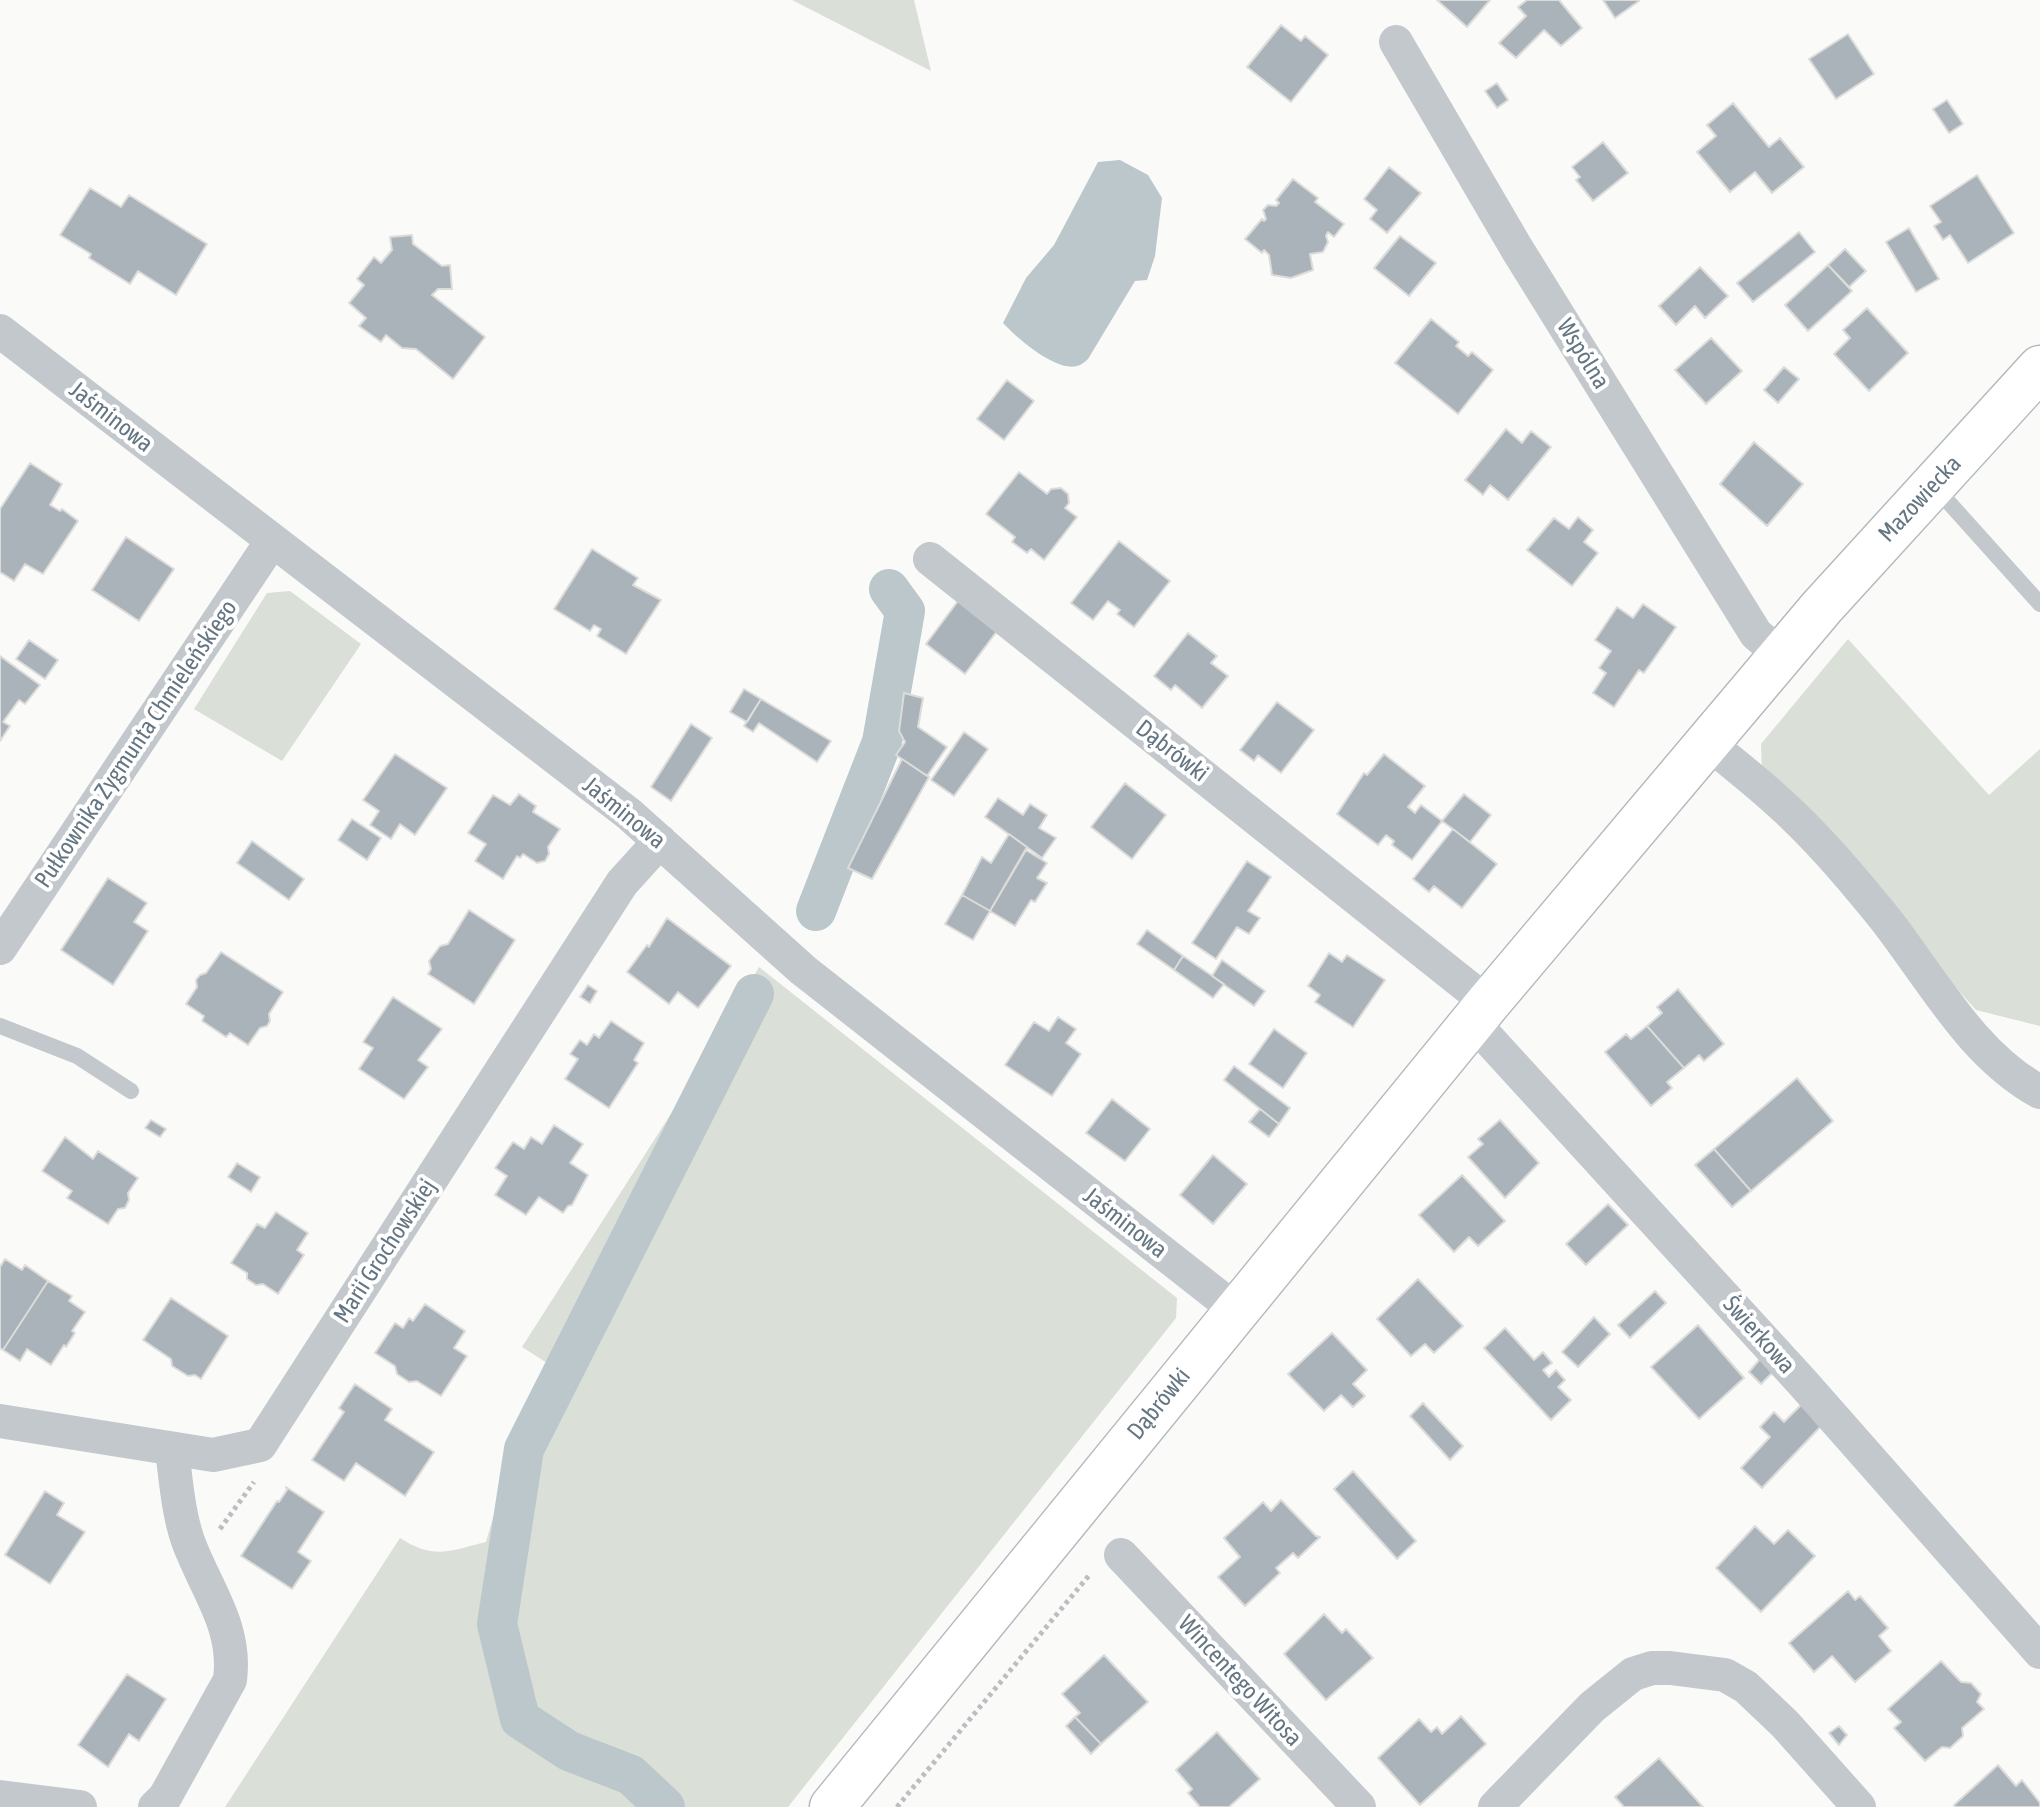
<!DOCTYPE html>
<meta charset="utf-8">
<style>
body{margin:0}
canvas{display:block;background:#fafaf8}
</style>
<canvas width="2040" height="1807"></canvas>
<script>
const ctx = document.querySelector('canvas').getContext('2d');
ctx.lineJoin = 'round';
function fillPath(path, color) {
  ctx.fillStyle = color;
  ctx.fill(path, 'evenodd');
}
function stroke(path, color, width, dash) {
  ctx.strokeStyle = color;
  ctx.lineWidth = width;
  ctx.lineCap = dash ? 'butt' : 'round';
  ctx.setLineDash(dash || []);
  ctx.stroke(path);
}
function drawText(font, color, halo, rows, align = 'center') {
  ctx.font = font + ' "Asap Condensed",sans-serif';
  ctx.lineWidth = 8;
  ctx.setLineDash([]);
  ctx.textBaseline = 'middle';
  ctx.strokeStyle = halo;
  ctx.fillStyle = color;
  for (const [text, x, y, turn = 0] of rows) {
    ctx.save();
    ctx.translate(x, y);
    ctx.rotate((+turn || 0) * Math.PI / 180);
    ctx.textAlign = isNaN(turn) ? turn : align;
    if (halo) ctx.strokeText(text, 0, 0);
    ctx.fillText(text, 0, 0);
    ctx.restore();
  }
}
fillPath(new Path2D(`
 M792,0H914L931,71Z
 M290,591L361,644L282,761L194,709L267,593Z
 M1848,639L1989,795L2040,749V1026L1976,1010L1762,774L1761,744Z
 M759,967L1177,1298L1176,1318L788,1807H225L400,1538C434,1560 449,1551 486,1542L506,1472L508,1473L513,1446L555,1368L522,1347L704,1062Z`), '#dadfd7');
fillPath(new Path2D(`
 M1120,160L1148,175L1162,198L1155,256L1147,280L1135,281L1088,359C1085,362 1081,365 1077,366C1056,372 1017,338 1003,323L1026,278L1054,245L1098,162Z`), '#bbc7cb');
stroke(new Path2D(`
 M816,911L882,742L905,611L889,589
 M665,1807L631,1775L569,1751L520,1719L497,1624L524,1449L754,994`), '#bbc7cb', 40);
const building = new Path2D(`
 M1437,0H1490L1467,27Z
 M1527,0H1559L1582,28L1561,46L1544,30L1516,58L1499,43L1526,16L1518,7Z
 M1603,0H1638L1639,1L1615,18Z
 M1281,25L1301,41L1305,36L1328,55L1291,102L1247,67Z
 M1848,34L1874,74L1836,99L1809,59Z
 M1497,83L1508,100L1497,108L1485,91Z
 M1947,100L1963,124L1949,133L1933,109Z
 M1733,103L1769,147L1780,138L1804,167L1772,193L1755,172L1730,192L1697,152L1716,136L1707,125Z
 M1603,142L1628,173L1593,201L1576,180L1580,177L1572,167Z
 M1389,167L1421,193L1387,233L1370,219L1377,210L1364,199Z
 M1977,175L2014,233L1968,263L1950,235L1943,240L1934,226L1941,222L1930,206Z
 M1293,179L1318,198L1315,202L1344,224L1334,237L1328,232L1326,236L1328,242L1323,252L1310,254L1313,270L1291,278L1272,275L1269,255L1264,250L1262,253L1245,239L1262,219L1264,221L1266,219L1263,210L1268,205L1276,206L1279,203L1276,200Z
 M90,188L121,207L129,195L207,244L176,295L138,271L130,284L89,258L91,254L60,235Z
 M1909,228L1939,279L1916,292L1886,242Z
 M1799,232L1815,252L1753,302L1737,283Z
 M412,235L413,244L442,266L450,265L452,289H438L432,295L485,337L453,379L416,349L402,348L386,335L381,342L359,326L366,318L349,303L364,285L357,279L374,257L381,263L392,250L390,237Z
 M1400,236L1436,263L1409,296L1374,268Z
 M1845,249L1866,271L1849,287L1828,265Z
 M1828,265L1852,291L1808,331L1785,305Z
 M1700,267L1728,296L1705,318L1695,306L1676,325L1659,306Z
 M1867,308L1908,353L1869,391L1834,354L1850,338L1843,330Z
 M1431,319L1459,342L1456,346L1468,356L1472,352L1493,370L1458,414L1395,363Z
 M1711,338L1742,371L1706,404L1675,370Z
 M1784,367L1799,379L1778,403L1764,390Z
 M1007,380L1034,401L1004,440L977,419Z
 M1506,429L1522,443L1531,431L1551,447L1508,500L1490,485L1483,495L1465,480Z
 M1754,442L1803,484L1767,526L1720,484Z
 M30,463L62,484L50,505L60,511L62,509L78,521L43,574L25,564L14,581L0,572V509Z
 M1019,472L1047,494L1051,489L1061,488L1068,494L1069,503L1065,508L1077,517L1044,560L1031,549L1027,553L1012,542L1015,537L986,514Z
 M1578,517L1593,530L1584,542L1598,553L1572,586L1527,550L1554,518L1569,529Z
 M126,537L174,569L139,621L92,590Z
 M1119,541L1170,581L1134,627L1117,614L1120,610L1108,601L1093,620L1071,603Z
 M592,549L638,578L633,585L661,600L626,654L597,636L601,629L594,625L590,631L554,609Z
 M961,597L1000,627L965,674L926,644Z
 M1643,604L1676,627L1644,673L1639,670L1614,707L1593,693L1606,673L1599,668L1611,651L1595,640L1617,607L1633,618Z
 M1188,633L1217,656L1211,663L1228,676L1202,708L1175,685L1171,690L1154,676Z
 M29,640L58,660L45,679L16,659Z
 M0,656L40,685L25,704L19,700L3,722L10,726L0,741Z
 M744,689L761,699L747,722L730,712Z
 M904,693L923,698L918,727L947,747L927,776L896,755L905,742L899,731Z
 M761,699L831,741L817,762L759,723L753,732L744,726Z
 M1277,702L1314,730L1281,773L1258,755L1254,761L1240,750Z
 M691,724L712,738L671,801L651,787Z
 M964,732L988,749L954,796L931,780Z
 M395,754L447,788L415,835L400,824L391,839L370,825L379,811L363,800Z
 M1384,754L1425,786L1408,807L1415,813L1421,805L1442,821L1412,860L1392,845L1394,841L1386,835L1378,845L1337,814L1364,773L1367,775Z
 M902,759L929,777L872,879L848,868Z
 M1125,783L1166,815L1132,859L1091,827Z
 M519,794L536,806L533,812L560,829L548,847L549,854L545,861L537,863L523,854L520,858L517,856L503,879L475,861L486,844L468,833L493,795L510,805Z
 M1464,794L1491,815L1470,842L1442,821Z
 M998,798L1023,815L1030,804L1047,815L1039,828L1056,838L1042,858L985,817Z
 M352,819L381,838L367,860L338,840Z
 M1453,829L1497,864L1462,908L1434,886L1429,892L1413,879Z
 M1009,834L1027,847L990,911L962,895L982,857L991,863Z
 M252,841L304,879L289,900L237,863Z
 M1026,850L1047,863L1037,878L1047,883L1035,902L1031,900L1015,926L990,911Z
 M1247,861L1271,877L1248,911L1260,918L1249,934L1237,927L1216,959L1192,943Z
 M108,878L147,903L134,922L148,931L113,985L61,950Z
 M962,895L990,911L973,940L945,924Z
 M469,910L515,940L474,1004L428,974L431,969L429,961L440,946L448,944Z
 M667,918L731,966L698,1008L678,992L669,1004L627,972L647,945L649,947Z
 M1147,930L1183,956L1174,970L1137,944Z
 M221,952L283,992L269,1014L270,1021L267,1026L260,1028L248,1045L230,1033L226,1037L202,1021L204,1016L186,1004L197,987L196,980L200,975L206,973Z
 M1329,953L1342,962L1347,955L1385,980L1353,1027L1315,1002L1320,995L1308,986Z
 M1183,956L1224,984L1213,998L1174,970Z
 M1222,960L1265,991L1254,1006L1212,976Z
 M588,985L597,991L590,1003L580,997Z
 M1678,989L1724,1044L1704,1061L1699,1055L1684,1068L1647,1026L1662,1013L1657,1007Z
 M393,997L442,1029L418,1060L428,1067L404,1099L359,1069L373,1048L363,1042Z
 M1058,1017L1076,1029L1066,1043L1081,1054L1052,1096L1005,1065L1034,1022L1049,1031Z
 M611,1021L644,1043L634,1060L638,1063L609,1108L565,1079L578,1059L570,1054L580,1040L587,1045L594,1034L599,1038Z
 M1647,1026L1684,1068L1667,1082L1672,1088L1651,1106L1605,1052L1626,1034L1631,1039Z
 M1274,1029L1307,1053L1283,1088L1249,1064Z
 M1234,1066L1290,1108L1279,1124L1224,1080Z
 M1797,1078L1833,1121L1751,1191L1714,1149Z
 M1112,1099L1150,1129L1125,1161L1086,1133Z
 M1260,1109L1279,1124L1269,1137L1249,1122Z
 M151,1120L166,1129L160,1137L145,1128Z
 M1500,1120L1539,1163L1505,1198L1468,1157L1483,1144L1478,1139Z
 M554,1125L583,1144L570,1163L588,1175L572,1205L568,1206L563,1213L539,1197L526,1215L495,1195L507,1176L495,1168L513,1142L524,1149L531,1137L542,1144Z
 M65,1137L93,1159L98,1151L138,1178L128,1193L129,1200L125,1208L118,1209L108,1224L67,1198L72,1191L42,1171Z
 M1714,1149L1751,1191L1732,1207L1695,1165Z
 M1213,1155L1247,1184L1213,1224L1180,1195Z
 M237,1163L260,1177L251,1192L228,1177Z
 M1462,1175L1505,1221L1478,1246L1469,1237L1454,1252L1419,1215Z
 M1608,1204L1628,1225L1586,1265L1566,1244Z
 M276,1212L308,1233L297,1250L304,1255L278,1294L263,1284L256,1285L247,1279V1273L231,1263L257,1224L265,1228Z
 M5,1259L22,1270L25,1265L48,1281L3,1350L0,1348V1267Z
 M1418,1279L1463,1326L1434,1353L1425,1344L1411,1356L1377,1319Z
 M48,1281L72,1296L69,1301L85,1312L72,1331L75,1333L66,1347L64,1345L51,1365L27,1349L20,1361L3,1350Z
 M1655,1291L1666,1303L1630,1338L1618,1325Z
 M171,1298L228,1336L201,1379L195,1375L188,1376L172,1366L171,1359L143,1340Z
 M425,1304L465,1331L454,1348L467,1356L441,1396L417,1381L409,1382L397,1374L395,1366L375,1353L395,1323L403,1328L409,1318L413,1321Z
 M1594,1317L1610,1334L1578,1367L1562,1352Z
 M1698,1325L1744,1378L1699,1419L1651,1367Z
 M1505,1328L1534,1360L1543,1352L1552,1363L1543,1370L1549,1377L1556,1370L1565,1380L1558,1387L1571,1400L1551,1420L1484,1348Z
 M1332,1333L1367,1370L1353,1384L1365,1396L1353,1407L1341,1395L1324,1411L1288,1374Z
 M1760,1359L1773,1372L1761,1384L1749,1372Z
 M355,1384L392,1409L385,1420L434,1452L405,1496L356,1463L344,1481L312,1460L344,1412L339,1408Z
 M1423,1403L1463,1446L1450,1460L1410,1416Z
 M1803,1403L1824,1423L1762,1488L1741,1468L1770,1437L1760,1427L1774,1412L1784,1422Z
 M1353,1471L1416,1541L1397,1559L1334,1489Z
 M286,1487L324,1512L298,1552L311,1561L292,1589L241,1556L277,1501L279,1502L287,1490Z
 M45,1491L64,1503L57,1515L85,1532L50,1584L5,1555Z
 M1281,1500L1316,1536L1320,1537L1298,1558L1293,1553L1276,1568L1280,1573L1245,1606L1218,1577L1240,1557L1224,1538L1263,1502L1271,1511Z
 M1755,1526L1774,1544L1788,1530L1815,1556L1761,1612L1716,1568Z
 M1848,1591L1855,1600L1860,1596L1888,1628L1879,1636L1891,1651L1855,1682L1832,1656L1814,1672L1789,1643Z
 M1324,1614L1342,1633L1346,1629L1373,1658L1326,1700L1284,1654Z
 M1104,1655L1148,1702L1101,1744L1075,1717L1080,1713L1062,1694Z
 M1941,1661L1961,1682L1971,1683L1981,1694L1977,1702L1984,1709L1962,1728L1963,1736L1950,1748L1942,1747L1925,1761L1894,1728L1901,1722L1888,1709Z
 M127,1674L166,1699L139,1741L129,1734L108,1767L78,1745Z
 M1461,1716L1486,1744L1420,1805L1378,1758L1419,1719L1431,1732L1437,1727L1442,1734Z
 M1075,1717L1101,1744L1091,1754L1066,1726Z
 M1839,1726L1847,1735L1839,1745L1829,1733Z
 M1217,1732L1260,1779L1229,1807H1200L1188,1793L1192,1789L1176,1770Z
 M1659,1758L1703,1807H1624L1615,1797Z
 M1998,1765L2016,1786L2022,1780L2040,1803V1807H1955L1954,1805Z`);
fillPath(building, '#aab3b9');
stroke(building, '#dcdcda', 2);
const secondary = new Path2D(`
 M832,1807L1488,1003L1822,607L2040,368`);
stroke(secondary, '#b3babf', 47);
stroke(new Path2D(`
 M220,1529L254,1482
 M897,1807L1091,1573`), '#bbbfc2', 5, [4, 4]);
stroke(new Path2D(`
 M1934,486L2040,604
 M0,1026L77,1056L131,1091`), '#c3c8cc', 16);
stroke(new Path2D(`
 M1396,42L1517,249L1756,634L1782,656
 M0,331L629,814L803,970L1236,1310
 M930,559L1488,1003
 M1708,743C1730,761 1753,779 1774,798C1815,834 1852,878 1886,920C1932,979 1972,1055 2040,1092
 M0,948L272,541
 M1473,1022L1802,1382L2040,1652
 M0,1421L213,1455L260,1445L622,883L660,841
 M1121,1555L1359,1807
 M0,1797L80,1807
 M155,1807L165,1797L230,1680C237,1626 206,1590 188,1541C178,1512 176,1480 172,1450
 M1495,1807L1592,1707L1633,1674L1652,1668H1670L1725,1675L1746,1687L1785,1724L1859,1807`), '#c3c8cc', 34);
stroke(secondary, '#fff', 44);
drawText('24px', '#657683', '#fff', [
 ["Wspólna",1583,354,58],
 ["Jaśminowa",111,417,38],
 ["Mazowiecka",1920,499,-47],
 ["Pułkownika Zygmunta Chmieleńskiego",136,744,-56],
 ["Dąbrówki",1172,751,38],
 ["Jaśminowa",624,813,39],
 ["Jaśminowa",1125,1223,38],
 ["Marii Grochowskiej",385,1251,-57],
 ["Świerkowa",1759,1335,48],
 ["Dąbrówki",1159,1404,-51],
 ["Wincentego Witosa",1240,1681,47]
]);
</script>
